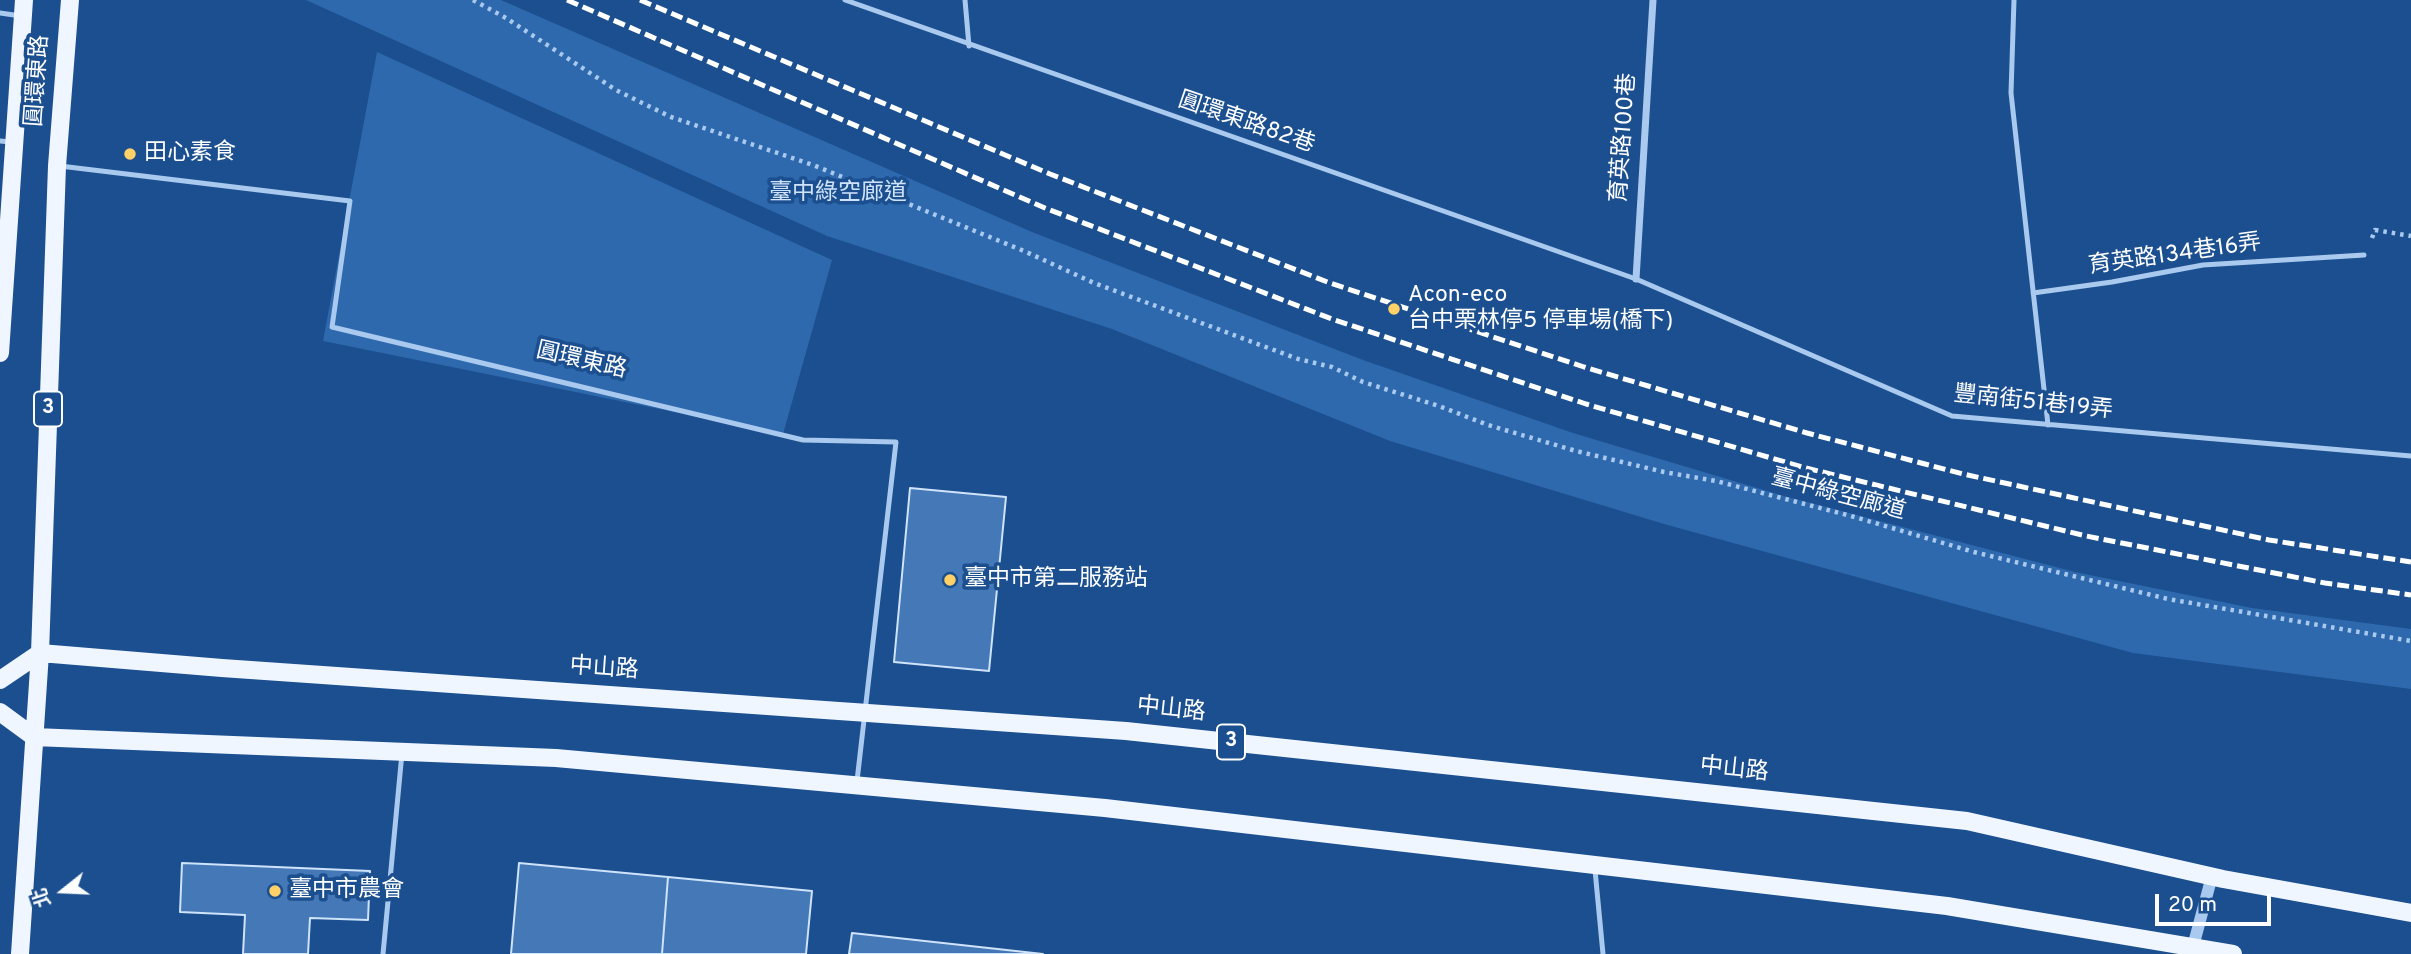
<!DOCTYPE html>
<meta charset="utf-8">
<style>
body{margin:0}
#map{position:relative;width:2411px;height:954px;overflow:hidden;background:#1b4f8f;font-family:Overpass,"Noto Sans TC",sans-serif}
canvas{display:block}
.north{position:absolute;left:28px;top:856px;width:70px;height:70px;-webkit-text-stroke:5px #1b4f8f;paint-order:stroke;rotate:252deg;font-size:19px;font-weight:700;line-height:28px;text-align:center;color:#fff}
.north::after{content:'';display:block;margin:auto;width:24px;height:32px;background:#fff;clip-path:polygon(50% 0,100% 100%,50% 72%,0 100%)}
.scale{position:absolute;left:2155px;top:894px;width:116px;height:32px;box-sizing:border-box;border:4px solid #fff;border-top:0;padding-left:9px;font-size:21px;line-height:24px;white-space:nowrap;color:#fff;-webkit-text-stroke:5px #1b4f8f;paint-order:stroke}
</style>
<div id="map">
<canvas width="2411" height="954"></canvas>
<div class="north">北</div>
<div class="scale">20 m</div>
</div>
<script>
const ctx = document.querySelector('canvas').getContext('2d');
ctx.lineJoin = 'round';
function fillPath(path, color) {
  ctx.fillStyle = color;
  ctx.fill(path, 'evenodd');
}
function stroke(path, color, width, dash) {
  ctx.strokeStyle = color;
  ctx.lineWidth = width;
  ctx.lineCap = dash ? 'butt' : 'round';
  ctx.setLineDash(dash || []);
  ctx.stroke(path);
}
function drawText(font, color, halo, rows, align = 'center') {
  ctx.font = font + ' Overpass,"Noto Sans TC",sans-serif';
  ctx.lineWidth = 7;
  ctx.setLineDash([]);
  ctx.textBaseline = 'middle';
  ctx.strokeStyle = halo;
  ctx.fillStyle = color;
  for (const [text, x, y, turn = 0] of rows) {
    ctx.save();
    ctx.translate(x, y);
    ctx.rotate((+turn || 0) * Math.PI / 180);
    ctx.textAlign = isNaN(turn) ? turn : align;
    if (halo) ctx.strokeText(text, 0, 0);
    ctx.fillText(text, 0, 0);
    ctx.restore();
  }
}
fillPath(new Path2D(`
 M306,0H501L1032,232L1363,360L1573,433L1784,496L2075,572L2252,608L2411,629V689L2133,653L1664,524L1390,441L1112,329L827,236Z
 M377,52L832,260L783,434L323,341Z`), '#2e69ad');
const building = new Path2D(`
 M910,488L1006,497L989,671L894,662Z
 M182,863L370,871L368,920L310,918L308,954H243L245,915L180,912Z
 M519,863L668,877L662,954H511Z
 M668,877L812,891L806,954H662Z
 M852,933L1043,954H849Z`);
fillPath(building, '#4478b7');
stroke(building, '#cfe3fa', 2);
stroke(new Path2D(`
 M473,0L506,18L616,90L671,117L813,165L1024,251L1094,283L1298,359L1332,367L1363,382L1439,406L1488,425L1576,451L1664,472L1716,481L1851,516L1974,552L2168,599L2411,641
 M2372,238L2375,230L2411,236`), '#a9c9ee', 4.5, [3.5, 5]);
stroke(new Path2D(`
 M845,0L1636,279L1952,416L2411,456
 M965,0L969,46
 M2014,0L2011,93L2048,425
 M0,13L21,16
 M0,141L11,142
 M60,166L350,201L332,327L803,440L896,442L857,781
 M2033,293L2112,282L2203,265L2364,255
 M1595,870L1603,954
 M383,954L402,753`), '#a9c9ee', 5);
stroke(new Path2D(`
 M1636,279L1653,0`), '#a9c9ee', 7);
stroke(new Path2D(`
 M2191,954L2212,876`), '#a9c9ee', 12);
stroke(new Path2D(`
 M0,353L24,0
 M40,653L222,668L1126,731L1967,821L2223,879L2411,913
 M0,680L40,653
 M0,712L34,737L556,758L1105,808L1947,906L2233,954
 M20,954L40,653L57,166L70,0`), '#f0f6ff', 18);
stroke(new Path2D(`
 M567,0L1045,208L1332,319L1586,404L1802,467L2086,536L2325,583L2411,595
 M640,0L1050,174L1330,283L1584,367L1807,433L1963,474L2269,540L2411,562`), '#fff', 5, [12, 5]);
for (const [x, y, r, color] of [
 [130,154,7,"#ffd166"],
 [1394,309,7,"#ffd166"],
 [950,580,7,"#ffd166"],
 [275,891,7,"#ffd166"]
]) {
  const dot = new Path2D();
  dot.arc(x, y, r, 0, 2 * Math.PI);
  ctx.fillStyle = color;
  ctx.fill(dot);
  stroke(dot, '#1b4f8f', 2.5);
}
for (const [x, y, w] of [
 [48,409,28],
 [1231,742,28]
]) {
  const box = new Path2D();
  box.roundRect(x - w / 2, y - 17.5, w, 35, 5);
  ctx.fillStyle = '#1b4f8f';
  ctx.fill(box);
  stroke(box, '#fff', 2);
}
drawText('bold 21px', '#fff', null, [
 ["3",48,409],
 ["3",1231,742]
]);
drawText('23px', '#fff', '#1b4f8f', [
 ["圓環東路",39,81,-86],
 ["圓環東路82巷",1246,124,19],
 ["育英路100巷",1625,138,-86],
 ["育英路134巷16弄",2175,256,-8],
 ["圓環東路",581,362,13],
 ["豐南街51巷19弄",2033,404,6],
 ["臺中綠空廊道",1838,496,15],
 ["中山路",604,670,4],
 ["中山路",1171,711,6],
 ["中山路",1734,771,6]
]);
drawText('23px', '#fff', '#1b4f8f', [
 ["田心素食",144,154],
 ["Acon-eco",1408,296],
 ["台中栗林停5 停車場(橋下)",1408,322],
 ["臺中市第二服務站",964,580],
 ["臺中市農會",289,891]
], 'left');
drawText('23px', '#cfe3fa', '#1b4f8f', [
 ["臺中綠空廊道",838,194]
]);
</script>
